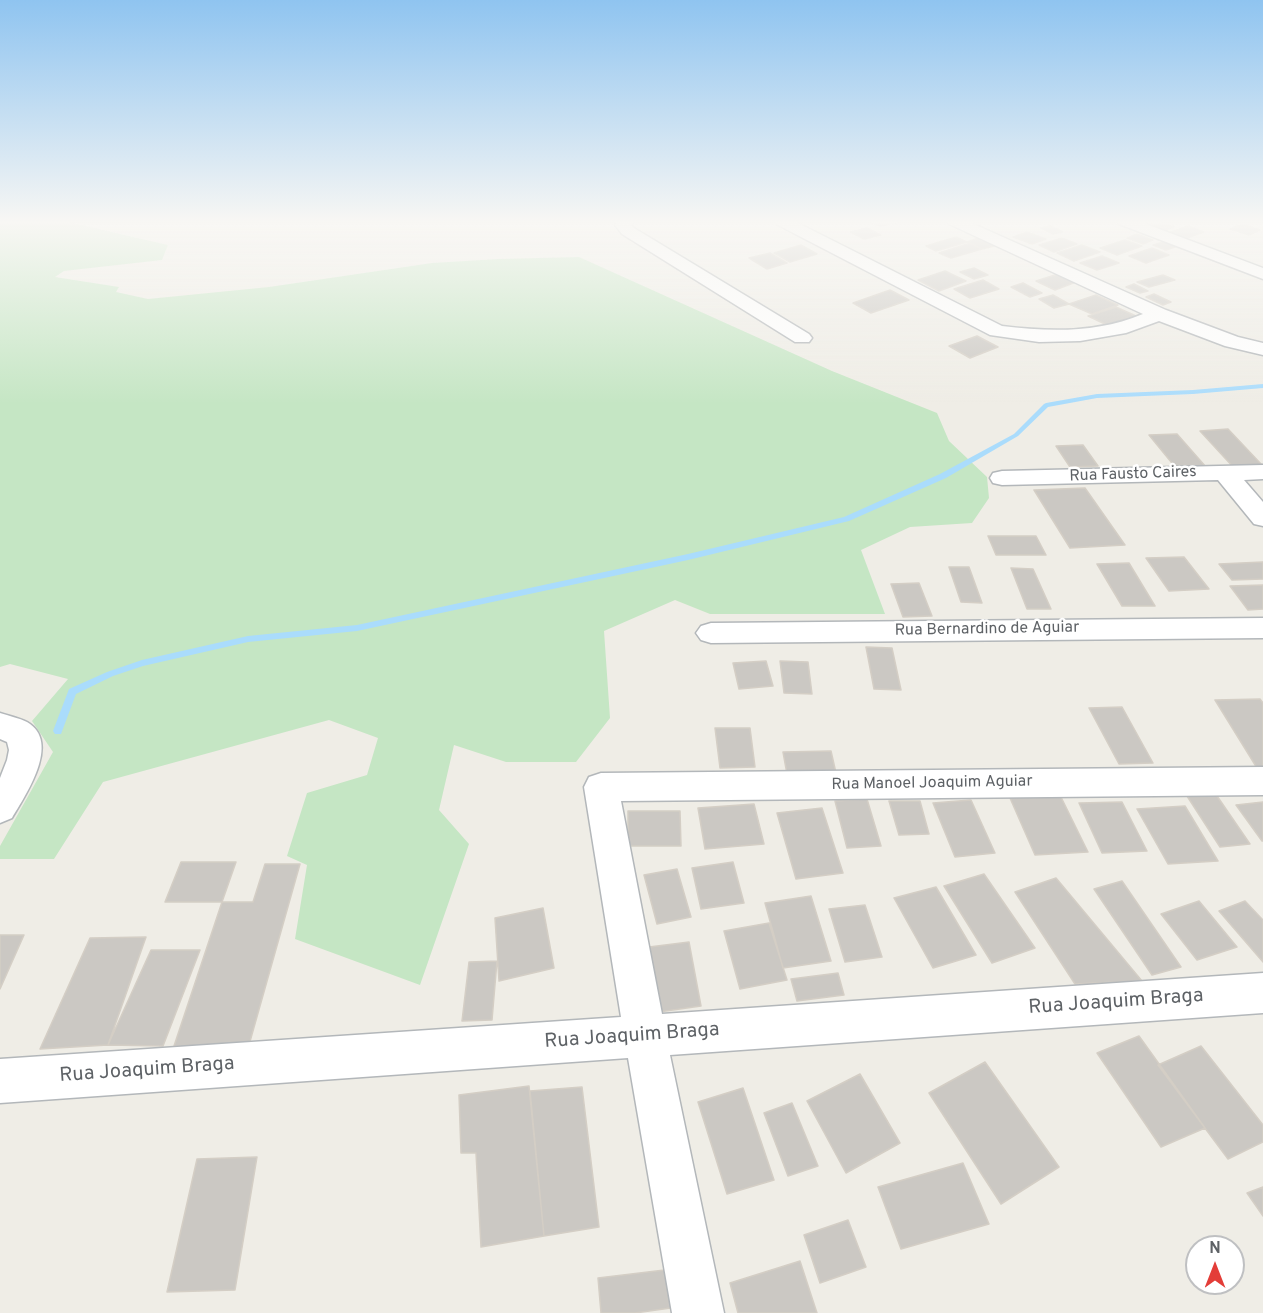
<!DOCTYPE html>
<style>
body{margin:0}
#map{position:relative;width:1263px;height:1313px;overflow:hidden;background:#efede6;font-family:Overpass,sans-serif}
canvas{display:block}
.north{position:absolute;left:1185px;top:1235px;width:60px;height:60px;box-sizing:border-box;background:#fff;border:2px solid #bfc0c2;border-radius:50%;rotate:0deg;font-size:16px;font-weight:700;line-height:24px;text-align:center;color:#5e6266}
.north::after{content:'';display:block;margin:auto;width:21px;height:27px;background:#e33d38;clip-path:polygon(50% 0,100% 100%,50% 72%,0 100%)}
</style>
<div id="map">
<canvas width="1263" height="1313"></canvas>
<div class="north">N</div>
</div>
<script>
const ctx = document.querySelector('canvas').getContext('2d');
ctx.lineJoin = 'round';
function fillPath(path, color) {
  ctx.fillStyle = color;
  ctx.fill(path, 'evenodd');
}
function stroke(path, color, width, dash) {
  ctx.strokeStyle = color;
  ctx.lineWidth = width;
  ctx.lineCap = dash ? 'butt' : 'round';
  ctx.setLineDash(dash || []);
  ctx.stroke(path);
}
function drawText(font, color, halo, rows, align = 'center') {
  ctx.font = font + ' Overpass,sans-serif';
  ctx.lineWidth = 5;
  ctx.setLineDash([]);
  ctx.textBaseline = 'middle';
  ctx.strokeStyle = halo;
  ctx.fillStyle = color;
  for (const [text, x, y, turn = 0] of rows) {
    ctx.save();
    ctx.translate(x, y);
    ctx.rotate((+turn || 0) * Math.PI / 180);
    ctx.textAlign = isNaN(turn) ? turn : align;
    if (halo) ctx.strokeText(text, 0, 0);
    ctx.fillText(text, 0, 0);
    ctx.restore();
  }
}
fillPath(new Path2D(`
 M0,221H64L168,245L162,260L64,271L55,277L119,287L116,292L148,299L269,287L432,263L498,259L579,257L832,371L937,413L949,441L987,477L989,498L972,523L910,527L861,550L885,614H710L675,600L604,631L610,718L576,762H506L454,745L439,810L469,844L420,985L295,939L307,865L287,856L307,793L367,775L378,738L329,720L103,782L54,859H0V846L53,752L32,721L68,679L10,664L0,667Z`), '#c5e6c4');
fillPath(new Path2D(`
 M1263,384V388L1193,394L1097,398L1048,407L1018,436L946,478L849,521L688,560L357,631L248,642L143,666L113,676L76,694L61,734H55L53,731L69,689L107,672L142,660L248,636L357,625L688,554L844,517L940,474L1014,434L1044,404L1046,403L1097,394L1193,390Z`), '#aadcfc');
const building = new Path2D(`
 M868,221H902L880,226Z
 M1156,221L1174,227L1161,232L1142,224Z
 M1242,224L1260,230L1249,235L1230,229Z
 M1051,226L1063,232L1053,234L1041,228Z
 M1188,226L1204,232L1187,238L1171,232Z
 M867,228L881,235L864,239L850,232Z
 M1027,232L1046,239L1032,244L1013,237Z
 M1137,234L1153,240L1143,244L1127,238Z
 M956,237L967,242L936,251L926,246Z
 M978,238L994,246L982,249L967,242Z
 M1062,238L1077,244L1054,252L1039,245Z
 M1125,240L1142,246L1117,255L1100,248Z
 M1166,241L1178,246L1166,250L1153,245Z
 M970,243L982,249L951,258L939,253Z
 M801,245L817,254L790,262L774,253Z
 M1082,245L1100,252L1074,261L1057,253Z
 M1152,248L1169,255L1146,263L1129,256Z
 M770,253L787,263L767,269L749,258Z
 M1102,256L1119,263L1097,270L1080,263Z
 M974,268L988,275L974,279L960,272Z
 M945,271L966,281L939,291L918,280Z
 M1058,274L1076,282L1055,290L1036,281Z
 M1163,275L1175,280L1149,287L1137,282Z
 M983,280L999,289L970,298L954,289Z
 M1023,283L1042,293L1030,297L1011,287Z
 M1134,284L1148,291L1140,293L1126,287Z
 M890,290L909,300L871,313L853,303Z
 M1154,294L1171,302L1163,305L1146,297Z
 M1053,295L1069,304L1054,308L1039,299Z
 M1096,295L1118,305L1092,314L1069,304Z
 M1116,307L1136,316L1107,325L1088,316Z
 M977,336L998,347L970,358L949,346Z
 M1228,429L1263,466V468L1235,469L1200,431Z
 M1177,434L1206,467L1176,468L1149,435Z
 M1083,445L1098,466L1070,467L1056,446Z
 M1085,488L1125,545L1070,548L1034,490Z
 M988,536H1036L1046,555H996Z
 M1184,557L1209,589L1169,591L1146,558Z
 M1263,562V579L1232,580L1219,564Z
 M1129,563L1155,606H1122L1097,564Z
 M949,567H969L982,603L961,602Z
 M1011,568L1033,569L1051,609H1027Z
 M919,583L932,616L903,617L891,584Z
 M1263,585V609L1248,610L1230,586Z
 M866,647L892,648L901,690L874,689Z
 M766,661L773,686L739,689L733,663Z
 M780,661L808,662L812,694L784,693Z
 M1260,699L1263,703V768H1257L1215,700Z
 M1122,707L1153,763L1119,764L1089,708Z
 M715,728H750L755,767L720,768Z
 M831,751L836,773L787,774L783,752Z
 M1215,793L1250,844L1220,847L1187,796Z
 M1060,795L1088,852L1035,855L1010,798Z
 M867,799L881,846L847,848L835,801Z
 M971,800L995,853L955,857L933,803Z
 M889,801H920L929,834L899,835Z
 M1122,802L1147,851L1102,853L1079,803Z
 M1263,802V841H1262L1236,805Z
 M754,804L764,844L705,849L698,808Z
 M1185,806L1218,861L1168,864L1137,809Z
 M822,808L843,873L796,879L777,813Z
 M628,811H680L681,846H628Z
 M181,862H236L222,902H165Z
 M733,862L744,903L701,909L692,868Z
 M265,864H300L249,1045L174,1046L222,902H253Z
 M677,869L691,917L657,924L644,875Z
 M984,874L1035,948L992,963L944,886Z
 M1056,878L1142,981L1075,984L1015,892Z
 M1122,881L1181,967L1152,975L1094,889Z
 M936,887L976,955L933,968L894,898Z
 M811,896L831,961L783,968L765,903Z
 M1199,901L1237,947L1197,960L1161,914Z
 M1245,901L1263,920V962L1219,911Z
 M865,905L882,957L845,962L829,909Z
 M543,908L554,968L499,981L495,918Z
 M769,923L787,980L740,989L724,931Z
 M0,935H24L0,989Z
 M146,937L108,1045L40,1049L90,938Z
 M689,942L701,1006L659,1012L649,947Z
 M151,950H200L163,1046L108,1045Z
 M497,961L492,1020L462,1021L469,962Z
 M838,973L844,995L797,1001L791,979Z
 M1139,1036L1205,1128L1161,1147L1097,1053Z
 M1201,1046L1263,1125V1142L1228,1159L1158,1065Z
 M985,1062L1059,1167L1001,1204L929,1093Z
 M860,1074L900,1143L846,1173L807,1101Z
 M529,1086L544,1236L481,1247L476,1153H461L459,1095Z
 M582,1087L599,1227L544,1236L530,1091Z
 M743,1088L774,1180L727,1194L698,1102Z
 M792,1103L818,1166L788,1176L764,1113Z
 M257,1157L235,1290L167,1292L197,1159Z
 M963,1163L989,1224L901,1249L878,1187Z
 M1263,1187V1216L1247,1193Z
 M848,1220L866,1267L820,1283L804,1235Z
 M800,1261L817,1313H738L730,1283Z
 M681,1268L685,1306L635,1313H601L598,1278Z`);
fillPath(building, '#cbc8c3');
stroke(building, '#d4cec5', 1.5);
const minor = new Path2D(`
 M618,221H634L631,225L634,228L809,334L812,338L809,342H795L622,234L615,225Z
 M774,221H794L1002,326C1050,332 1098,333 1143,314L949,224L947,221H967L1166,310L1238,337L1263,343V355L1225,346L1159,321L1126,333L1080,341L1039,342L990,335L776,224Z
 M1117,221H1138L1263,268V279L1119,224Z
 M1263,465V479L1244,480L1263,502V526L1254,524L1218,480L1002,485L993,483L990,478L993,473L1002,471Z
 M1263,618V638L711,643L701,640L696,633L701,626L711,623Z
 M0,713C9,716 19,718 27,722C62,742 25,796 12,818L0,823V778L7,760L9,750L7,742L0,739Z
 M1263,767V795L621,801L662,1014L1263,973V1013L670,1055L724,1313H672L628,1058L0,1103V1059L621,1017L584,787L589,777L601,773Z`);
stroke(minor, '#b3b7ba', 3);
fillPath(minor, '#fff');
const sky = ctx.createLinearGradient(0, 0, 0, 404);
sky.addColorStop(0, '#8fc4f0');
sky.addColorStop(0.55, '#f8f7f4');
sky.addColorStop(1, '#f8f7f400');
ctx.fillStyle = sky;
ctx.fillRect(0, 0, 1263, 404);
drawText('16px', '#5e6266', '#fff', [
 ["Rua Fausto Caires",1133,475,-2],
 ["Rua Bernardino de Aguiar",987,630,-1],
 ["Rua Manoel Joaquim Aguiar",932,784,-1]
]);
drawText('20px', '#5e6266', '#fff', [
 ["Rua Joaquim Braga",1116,1003,-4],
 ["Rua Joaquim Braga",632,1037,-4],
 ["Rua Joaquim Braga",147,1071,-4]
]);
</script>
